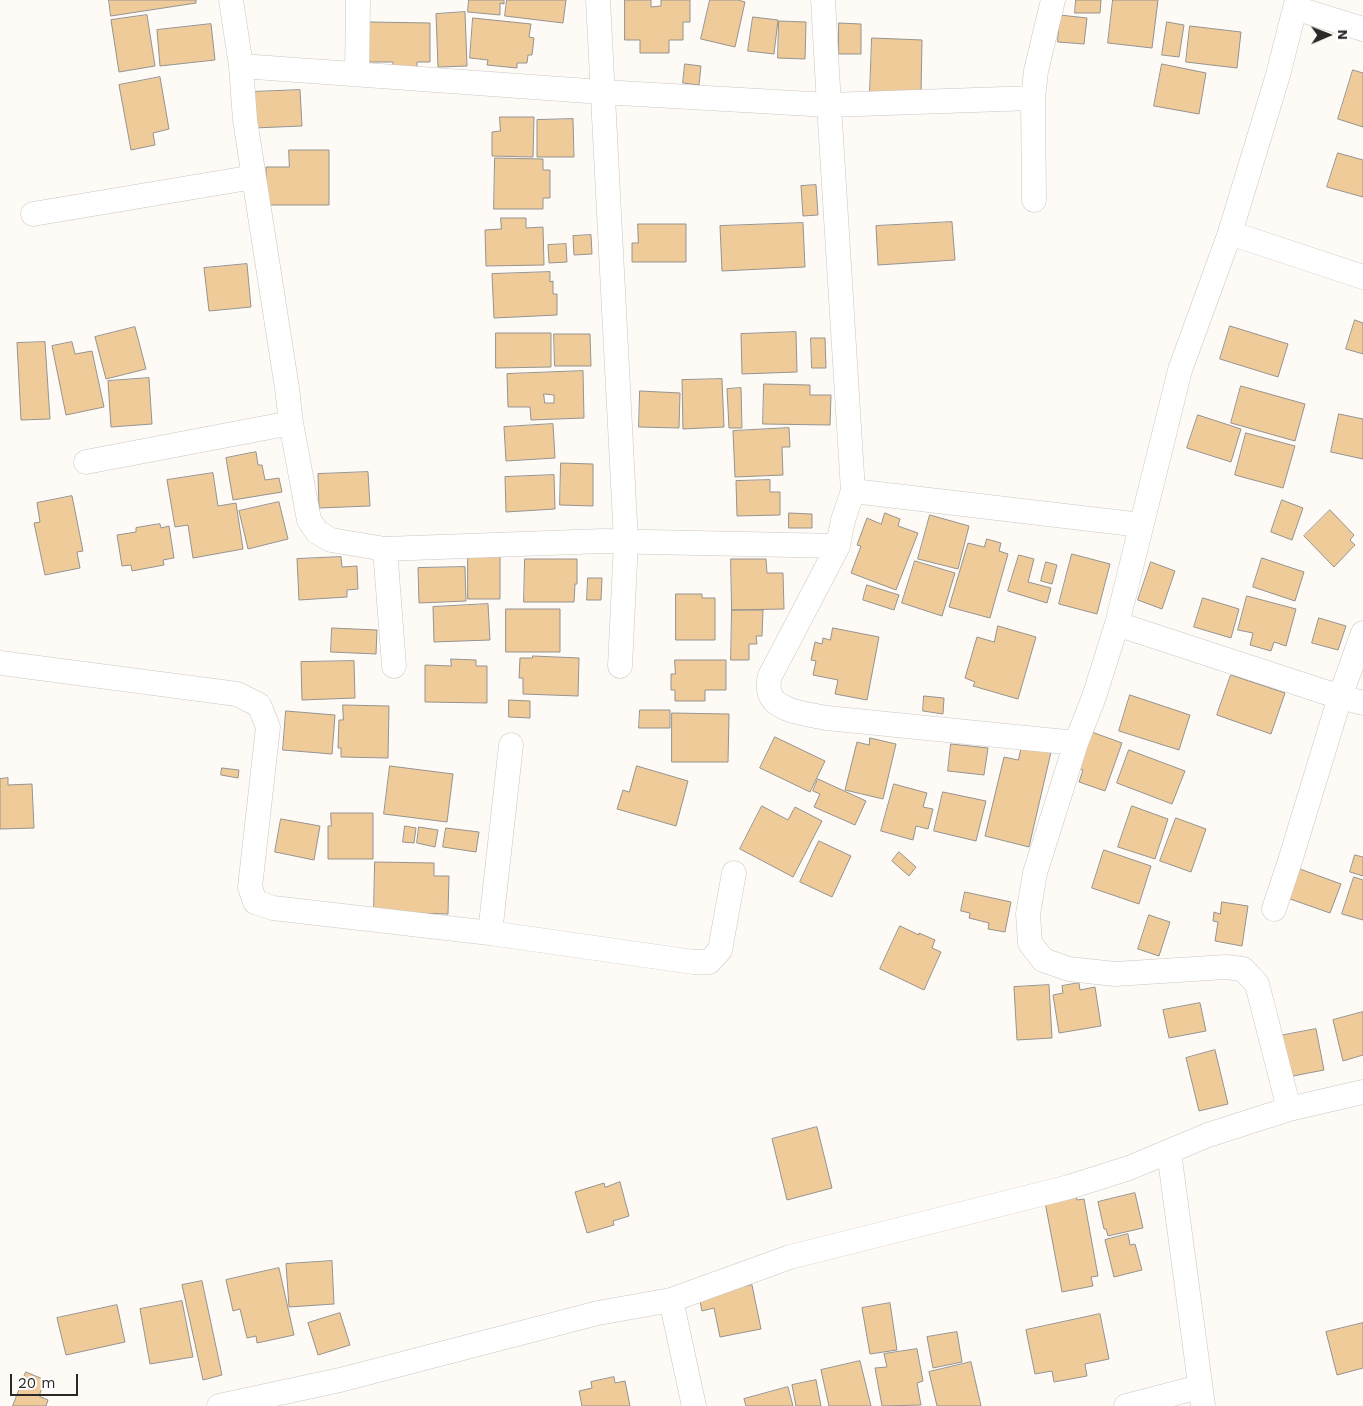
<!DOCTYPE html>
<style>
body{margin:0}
#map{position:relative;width:1363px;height:1406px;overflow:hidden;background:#fefbf7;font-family:"Work Sans",sans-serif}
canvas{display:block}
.north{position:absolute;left:1303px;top:10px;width:50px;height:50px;-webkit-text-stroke:4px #fff;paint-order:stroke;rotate:89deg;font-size:14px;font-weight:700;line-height:20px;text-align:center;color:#2a2928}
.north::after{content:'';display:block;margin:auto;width:18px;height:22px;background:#2a2928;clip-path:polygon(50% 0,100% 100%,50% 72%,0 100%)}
.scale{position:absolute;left:10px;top:1374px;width:68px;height:22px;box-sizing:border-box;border:2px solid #2a2928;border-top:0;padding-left:6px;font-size:15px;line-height:18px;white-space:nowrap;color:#2a2928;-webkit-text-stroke:4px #fff;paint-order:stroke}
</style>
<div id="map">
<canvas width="1363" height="1406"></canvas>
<div class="north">N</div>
<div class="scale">20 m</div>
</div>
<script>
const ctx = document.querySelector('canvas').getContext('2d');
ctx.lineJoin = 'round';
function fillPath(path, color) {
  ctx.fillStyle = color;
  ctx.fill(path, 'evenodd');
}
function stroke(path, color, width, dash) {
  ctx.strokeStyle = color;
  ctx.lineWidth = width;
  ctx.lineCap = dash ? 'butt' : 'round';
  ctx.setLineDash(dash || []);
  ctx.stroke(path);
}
const building = new Path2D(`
 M109,0H196V3L111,16Z
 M469,0H504V4L500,3V15L468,12Z
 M507,0H566L563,23L505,16Z
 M625,0H651V7L661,6V0H690V22H683V40H669V53H640V40H625Z
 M710,0H738L745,2L735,47L701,39Z
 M1076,0H1101L1100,13H1075Z
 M1113,0H1158L1152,48L1108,43Z
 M465,12L467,66L438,67L436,14Z
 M147,15L155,66L119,72L111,20Z
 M1060,15L1087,18L1084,44L1058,42Z
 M753,17L778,20L774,54L748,51Z
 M473,18L531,24L529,37L534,38L532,55H528L527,63H517V68L487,65L488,60L470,58Z
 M779,21L806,22L805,59L778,58Z
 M368,22L430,23V62H417V68H393V62H368Z
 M1167,22L1184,25L1179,57L1162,55Z
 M839,23L861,24V54H839Z
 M211,24L215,60L160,66L157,30Z
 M1190,26L1241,32L1237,68L1186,62Z
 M872,38L922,40L921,94L870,92Z
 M685,64L701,66L699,85L683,83Z
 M1162,64L1206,73L1199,114L1154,106Z
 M1353,70L1363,73V127L1338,119Z
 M160,77L169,129L153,133L155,145L131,150L119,85Z
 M300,90L302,126L254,128L251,92Z
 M500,117H534L533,157L492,156V132L500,131Z
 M573,119L574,157H537V120Z
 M289,150H329V205H266V167H289Z
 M1338,153L1363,160V197L1327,187Z
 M495,158L543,159V170H550V198H543V209H494Z
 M816,185L818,215L803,216L801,186Z
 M501,218H526V228L543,227L544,265L486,266L485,230L501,229Z
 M952,222L955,260L878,265L876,226Z
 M803,223L805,267L722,271L720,226Z
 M638,224H686V262H632V243H638Z
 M591,235L592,254L574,255L573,236Z
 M566,244L567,262L549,263L548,245Z
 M247,264L251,307L209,311L204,268Z
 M550,272V282L553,281V294H557V315L494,318L492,274Z
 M1355,320L1363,323V354L1346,349Z
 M1230,326L1288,344L1278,377L1220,359Z
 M135,327L146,369L106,379L95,337Z
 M796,332L797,372L742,374L741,334Z
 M496,333H551V367L496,368Z
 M554,334H590L591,366H555Z
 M811,338H825L826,368H812Z
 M45,342L50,419L21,420L17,343Z
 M72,342L75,354L92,351L104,407L66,415L52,346Z
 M583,371L584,418L531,420L530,407H508L507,374ZM544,394L554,395V403H545Z
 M149,378L152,424L111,427L108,381Z
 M722,379L724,427L683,429L682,380Z
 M764,384L810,385V395H831L830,425L763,424Z
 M1241,386L1305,404L1295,441L1231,423Z
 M741,388L742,428H729L727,389Z
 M640,391L680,393L679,428L639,427Z
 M1339,414L1363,419V459L1331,452Z
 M1198,415L1241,429L1231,462L1187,448Z
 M553,424L555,458L506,461L504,427Z
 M789,428L790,447H782L783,475L735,477L733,431Z
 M1246,433L1295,446L1283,488L1235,475Z
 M256,452L258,465H262L265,480L279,478L282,492L233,500L226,458Z
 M561,463L593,464V506L560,505Z
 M368,472L370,506L319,508L318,474Z
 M213,473L218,506L236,503L243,549L193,558L188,525L175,527L167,480Z
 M554,475L555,509L506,512L505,477Z
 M770,480V492H780V515L737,516L736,481Z
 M72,496L83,551L77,552L80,568L45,575L34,523L40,522L37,503Z
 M1282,500L1303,508L1292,540L1271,532Z
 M279,502L288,539L248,549L239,511Z
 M1330,510L1354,535L1350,540L1355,545L1334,567L1304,536Z
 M789,513L812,514V528H789Z
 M885,513L900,519L898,526L918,533L896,590L851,573L861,546L857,545L867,518L881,524Z
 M930,515L969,526L958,569L918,559Z
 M160,524L161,528L169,526L174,558L163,560L164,565L132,571L131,565L122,566L117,535L136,532V528Z
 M987,539L1001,543L999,551L1008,554L990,618L949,607L968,543L984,547Z
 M468,554H500V599H468Z
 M1072,554L1110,564L1097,614L1059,604Z
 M1019,555L1034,559L1028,582L1051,588L1047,603L1008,591Z
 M341,557L342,567L357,566L358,589L347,590V597L299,600L297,559Z
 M1262,558L1304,572L1295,601L1253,587Z
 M525,559H577V584H575L574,602H524Z
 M731,559H766L767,573H783L784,609L732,610Z
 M915,561L955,573L942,616L902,603Z
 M1046,562L1057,565L1052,584L1041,581Z
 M1151,562L1175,571L1162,609L1138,600Z
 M465,567L466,601L419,603L418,568Z
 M588,578H602L601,600H587Z
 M867,585L899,595L894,610L863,600Z
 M676,594H702V598H715V640H676Z
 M1247,596L1296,609L1286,646L1274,642L1271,651L1250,645L1253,633L1238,630Z
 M1203,598L1239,609L1231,638L1194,627Z
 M488,604L490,640L434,642L433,607Z
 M506,609H560V652H506Z
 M732,610H763L762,636H756L757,644H749V660H731Z
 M1319,618L1346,626L1338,650L1312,643Z
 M998,626L1036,637L1018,699L973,686L975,682L965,678L977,637L994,642Z
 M332,628L377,630L376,654L331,652Z
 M833,628L879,637L867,700L835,694L838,680L813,675L816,661L811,660L815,642L822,644L823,638L830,640Z
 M533,656L579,658L578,696L523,694V678H519L520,658H532Z
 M451,659L476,660V666H487V703L425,702V665L451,666Z
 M675,660H726V690H705V701H675V690H671V674H675Z
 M354,661L355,698L302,700L301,662Z
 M1231,675L1285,693L1271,734L1217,715Z
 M1130,695L1190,715L1179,750L1119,731Z
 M924,696L944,698L943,714L923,711Z
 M509,700L530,701V718L509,717Z
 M343,705L389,706L388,758L341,757V748H338L339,720H343Z
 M640,710H670V728H639Z
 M286,711L335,715L332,754L283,750Z
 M672,713L729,714L728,762H672Z
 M1089,731L1122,743L1105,791L1079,782L1083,770L1076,768Z
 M775,737L825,761L810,792L760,768Z
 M870,738L896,744L883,799L845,790L857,742L869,745Z
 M951,744L988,748L984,775L948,771Z
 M1022,746L1051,752L1029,847L985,836L1004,757L1018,760Z
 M1129,750L1185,771L1172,804L1117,783Z
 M390,766L453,774L447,822L384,814Z
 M637,766L688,781L676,826L617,809L623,790L629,792Z
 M222,768L239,770L238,778L221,775Z
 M8,778V785L32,784L34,828L0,829V779Z
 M818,779L866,801L855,825L814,807L820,794L813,791Z
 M894,784L927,793L923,807L933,809L928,829L916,826L913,840L881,831Z
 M943,792L986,801L976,841L934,831Z
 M762,806L788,820L795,807L822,821L793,877L740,849Z
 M1132,806L1168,819L1155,859L1118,847Z
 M331,813H373V859H328V826H331Z
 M1176,818L1206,829L1191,872L1160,861Z
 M281,819L320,826L314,860L275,852Z
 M405,826L416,828L414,843L403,842Z
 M419,827L438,830L435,847L417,843Z
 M446,828L479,832L476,852L443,847Z
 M819,841L851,856L832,897L800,882Z
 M1104,850L1151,866L1139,904L1092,888Z
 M899,852L916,867L909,876L892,861Z
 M1355,855L1363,857V876L1350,872Z
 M375,862L434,863V876H449L448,914L374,912Z
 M1300,869L1341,884L1330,913L1290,899Z
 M1354,877L1363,880V920L1342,914Z
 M965,892L1011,902L1005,932L988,929L989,923L969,918L970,913L961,911Z
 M1222,902L1248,906L1242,946L1215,941L1218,922L1213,921L1214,912L1220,914Z
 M1149,915L1170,922L1159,956L1138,949Z
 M900,926L919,935V933L935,940L932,948L941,952L924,990L880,969Z
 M1079,983L1080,990L1095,987L1101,1026L1059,1033L1053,995L1063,993L1062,986Z
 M1049,985L1052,1038L1017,1040L1014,987Z
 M1200,1003L1206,1031L1169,1038L1163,1010Z
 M1363,1012V1055L1343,1061L1333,1020Z
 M1316,1029L1324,1070L1288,1077L1279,1036Z
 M1215,1050L1228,1104L1199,1111L1186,1058Z
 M817,1127L832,1188L787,1200L772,1139Z
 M620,1182L629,1216L613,1221L614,1225L587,1233L575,1192L604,1183L605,1187Z
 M1075,1191L1077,1200L1084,1199L1098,1276L1091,1277L1093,1286L1062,1292L1044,1197Z
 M1135,1193L1143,1228L1108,1236L1106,1229H1104L1098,1202Z
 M1128,1234L1130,1245L1135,1244L1142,1270L1114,1277L1105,1240Z
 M332,1261L334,1304L289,1307L286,1264Z
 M279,1268L294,1335L257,1343L256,1336L247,1338L240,1309L233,1311L226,1280Z
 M202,1281L222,1375L203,1380L182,1285Z
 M752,1285L761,1329L720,1337L714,1308L702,1311L699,1296Z
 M182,1301L193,1357L150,1364L140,1309Z
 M890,1303L897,1350L870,1354L862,1308Z
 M117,1305L125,1342L66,1355L57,1318Z
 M340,1313L350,1345L318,1355L308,1323Z
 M1100,1314L1109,1359L1085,1364L1087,1376L1054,1382L1052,1371L1035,1374L1026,1330Z
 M1363,1323V1368L1337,1375L1326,1332Z
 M957,1332L962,1362L933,1368L927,1337Z
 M917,1349L923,1381L917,1383L921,1405L882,1406L875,1368L887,1367L884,1354Z
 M860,1361L871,1406H829L821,1370Z
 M971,1362L981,1406H937L929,1372Z
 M26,1372L45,1380L39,1396L48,1400L46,1406H13Z
 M614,1377L615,1383L625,1381L630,1406H582L579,1391L592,1388L591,1382Z
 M816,1380L821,1406H796L792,1385Z
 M788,1387L793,1406H746L744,1399Z`);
fillPath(building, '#eecb98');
stroke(building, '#969390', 1);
const minor = new Path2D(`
 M231,0L241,66L245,120L287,388L291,423L309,520L317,532L331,540L385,549L603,541L838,546
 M598,0L626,542L620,666
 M823,0L829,105L853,491L843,520L838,546L770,676C769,680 768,685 769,689C771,712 809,714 827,718L1076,743
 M1295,8L1363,29
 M241,66L602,92L829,105L1033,98
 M357,74L358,0
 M1034,200L1033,98L1036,71L1053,0
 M33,214L254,177
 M1230,233L1363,277
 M86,462L291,423
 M853,491L1141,525
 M385,549L394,666
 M1117,624L1340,697L1363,703
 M0,663L237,694L259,705L268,727L250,887L255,902L273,908L490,933L693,962H709L720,950L734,873
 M1274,909L1290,861L1340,697L1363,633
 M490,933L511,745
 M1289,1109L1257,984L1243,969L1226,967L1115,974L1069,969L1043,960L1030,943L1028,914L1035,873L1076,743L1094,697L1117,624L1180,370L1230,233L1278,75L1297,0
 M1169,1152L1203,1406
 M671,1300L694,1406
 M219,1406L340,1380L598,1313L671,1300L790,1257L1069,1187L1129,1168L1208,1135L1289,1109L1363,1092
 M1126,1406L1199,1387`);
stroke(minor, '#c9c7c3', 25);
stroke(minor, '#fff', 24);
</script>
